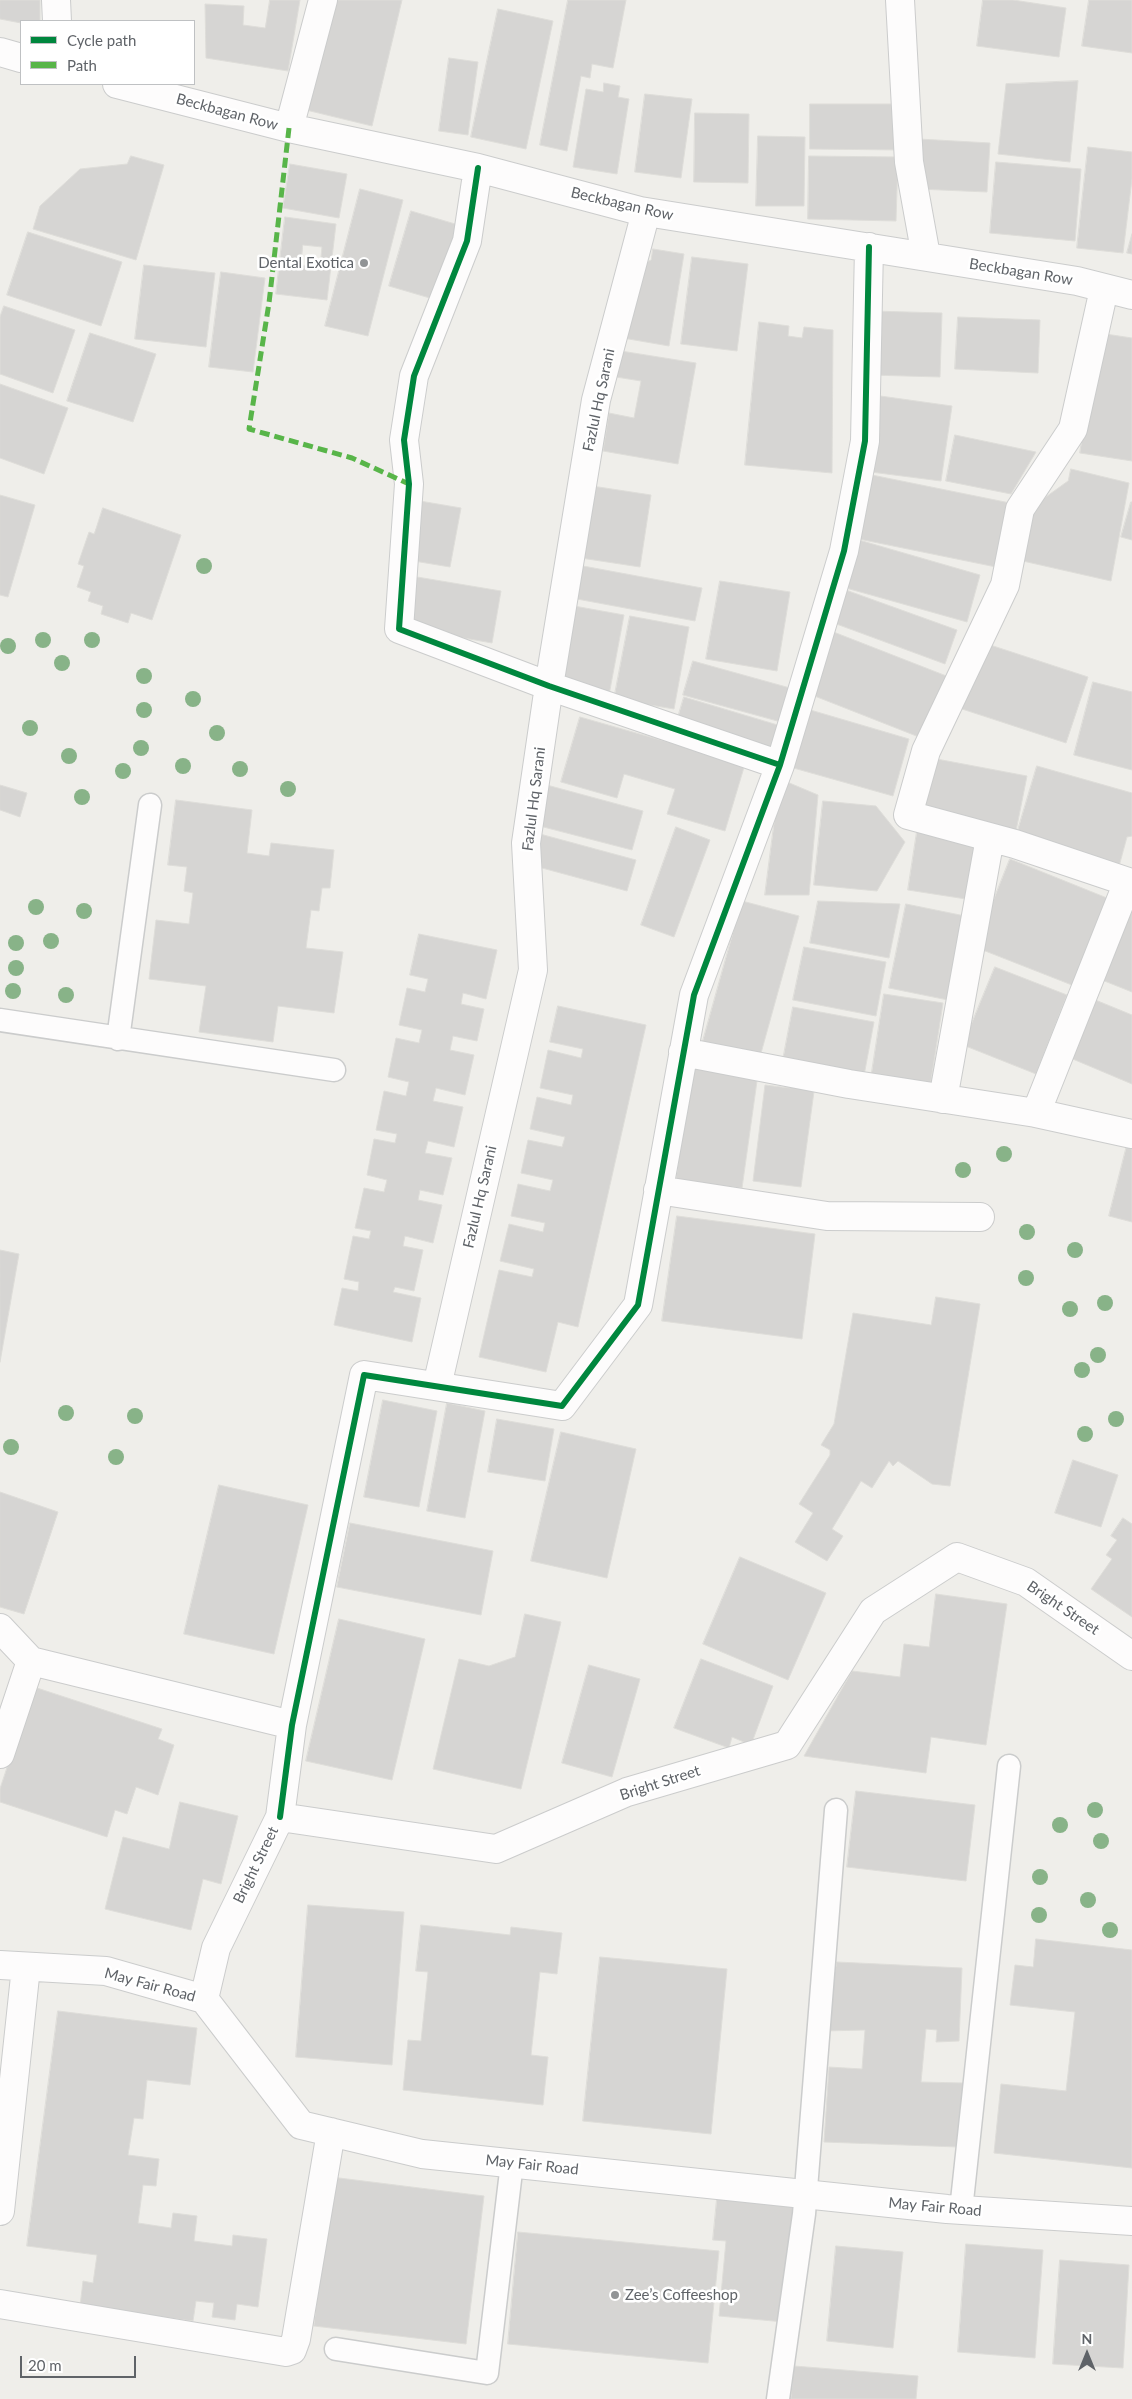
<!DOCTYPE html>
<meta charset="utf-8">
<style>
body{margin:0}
#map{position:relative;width:1132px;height:2399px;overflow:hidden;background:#efeeea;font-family:Lato,sans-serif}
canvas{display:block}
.legend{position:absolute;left:20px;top:20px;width:175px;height:65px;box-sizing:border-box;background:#fff;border:1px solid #bfc1c3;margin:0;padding:6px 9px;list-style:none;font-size:15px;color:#5f6368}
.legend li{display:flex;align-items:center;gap:10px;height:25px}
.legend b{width:25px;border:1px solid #bfc1c3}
.north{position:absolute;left:1062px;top:2329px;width:50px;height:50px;-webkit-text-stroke:4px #fff;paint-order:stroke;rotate:0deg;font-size:14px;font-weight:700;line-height:20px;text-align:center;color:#5f6368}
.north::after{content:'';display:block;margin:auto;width:18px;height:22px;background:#5f6368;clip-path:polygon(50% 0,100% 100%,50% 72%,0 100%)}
.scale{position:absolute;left:20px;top:2356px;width:116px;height:22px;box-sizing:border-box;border:2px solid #5f6368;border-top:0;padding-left:6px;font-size:15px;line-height:18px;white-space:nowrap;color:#5f6368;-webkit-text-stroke:4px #fff;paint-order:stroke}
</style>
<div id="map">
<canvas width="1132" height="2399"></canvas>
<ul class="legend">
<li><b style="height:6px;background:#00873e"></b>Cycle path</li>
<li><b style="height:6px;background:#58b549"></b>Path</li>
</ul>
<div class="north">N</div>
<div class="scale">20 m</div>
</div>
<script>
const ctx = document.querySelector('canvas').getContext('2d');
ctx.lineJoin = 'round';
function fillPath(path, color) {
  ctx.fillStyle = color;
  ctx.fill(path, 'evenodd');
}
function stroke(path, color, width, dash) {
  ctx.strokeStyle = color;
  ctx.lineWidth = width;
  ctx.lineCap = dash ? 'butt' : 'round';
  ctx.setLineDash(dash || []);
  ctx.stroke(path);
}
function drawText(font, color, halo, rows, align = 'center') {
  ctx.font = font + ' Lato,sans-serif';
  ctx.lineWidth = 5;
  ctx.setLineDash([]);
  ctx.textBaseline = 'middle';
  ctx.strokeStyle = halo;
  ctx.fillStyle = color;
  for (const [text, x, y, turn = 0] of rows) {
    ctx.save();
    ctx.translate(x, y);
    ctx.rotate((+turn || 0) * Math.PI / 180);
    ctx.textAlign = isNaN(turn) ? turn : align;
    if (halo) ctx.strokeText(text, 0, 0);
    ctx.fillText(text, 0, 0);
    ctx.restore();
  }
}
const building = new Path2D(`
 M0,0H40V21L21,23L0,19Z
 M270,0H300L288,71L206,58L205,4L244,6L243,25L265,28Z
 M327,0H402L372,126L302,109Z
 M568,0H626L613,68L592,64L590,78L581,76L567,151L540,145Z
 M983,0H1013L1066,8L1059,57L977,46Z
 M1089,0H1132V53L1082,46Z
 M498,9L553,21L526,149L471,137Z
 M449,58L478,62L468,135L439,131Z
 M1078,81L1070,162L998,154L1006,84Z
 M604,83L620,86L618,97L629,99L617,174L573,167L586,89L603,92Z
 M645,94L692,99L681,178L635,172Z
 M810,104H901V150L810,149Z
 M695,113L749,114L748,183L694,182Z
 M758,136L805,137L804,206H756Z
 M919,139L990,143L987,192L918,189Z
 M1088,147L1132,152V179L1123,253L1077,248Z
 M131,156L164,165L136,260L33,229L40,206L80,169L127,164Z
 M809,156L898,157L896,221L808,219Z
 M996,162L1081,169L1075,241L990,233Z
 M290,164L347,174L339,218L283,208Z
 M360,189L403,200L368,336L325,326Z
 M411,211L462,226L440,301L389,286Z
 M285,217L336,224L327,300L276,294ZM303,245L322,247L320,267L301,265Z
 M28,232L122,262L101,326L7,295Z
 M1132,234V254L1127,253Z
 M653,249L684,254L669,346L623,338L634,268L651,260Z
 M692,257L748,264L737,351L681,344Z
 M144,265L215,273L206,347L135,339Z
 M221,272L265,278L253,372L209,367Z
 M4,306L75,330L53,393L0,374V317Z
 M873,311L942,313L940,377L871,375Z
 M958,317L1040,320L1038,373L955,369Z
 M759,322L789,326L788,336L802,338L804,327L833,330L832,473L745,465Z
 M90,333L156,354L133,422L67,401Z
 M1099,333L1132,338V461L1080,453Z
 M621,351L696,363L678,464L603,451L609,413L634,418L641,381L616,377Z
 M0,384L68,408L44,474L0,458Z
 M873,395L952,406L941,481L863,471Z
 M955,435L1036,452L1011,494L946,481Z
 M1071,469L1129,483L1111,581L1014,559L1025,512L1068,481Z
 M867,474L1010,503L996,567L854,538Z
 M592,486L651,495L640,567L581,558Z
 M0,495L35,505L8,597L0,595Z
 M420,501L461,508L450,567L408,560Z
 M1131,502H1132V540L1121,537Z
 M103,508L181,535L152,620L131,613L128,623L101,614L103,606L88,601L91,592L77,587L84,566L78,564L89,532L94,534Z
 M852,538L980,575L967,622L839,586Z
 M583,566L702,588L695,621L577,599Z
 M411,576L501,591L492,643L402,627Z
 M720,581L790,592L777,671L706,659Z
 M843,589L957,630L945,664L831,622Z
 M574,606L624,615L609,695L559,686Z
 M630,616L689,627L674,709L614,699Z
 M831,631L949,677L924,739L812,695Z
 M981,642L1088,677L1066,743L959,708Z
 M693,661L790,688L781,722L683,695Z
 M1093,682L1132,692V770L1074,755Z
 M684,697L781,726L773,752L676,724Z
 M807,709L909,739L893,796L790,767Z
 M580,717L745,764L725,831L667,814L675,789L624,774L617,798L561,782Z
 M926,757L1027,776L1016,831L915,813Z
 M1037,766L1132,793V836L1127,837L1118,870L1015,840Z
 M780,779L818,795L809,895H765Z
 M543,784L643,811L632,850L532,824Z
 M0,785L27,793L20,817L0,810Z
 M176,800L252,810L247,853L269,856L271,843L334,850L330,888H322L319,911L311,910L306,948L343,952L334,1013L278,1006L273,1042L199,1032L206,986L149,979L156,920L189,924L193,893L184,891L187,867L168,865Z
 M823,801L876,806L905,842L877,891L814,885Z
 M918,825L976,834L966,899L908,890Z
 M676,827L710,840L674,937L641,925Z
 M540,834L636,860L627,891L531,865Z
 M1010,859L1112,900L1077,987L975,947Z
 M742,901L799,916L758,1064L701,1048Z
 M818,901L900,904L889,958L810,943Z
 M906,904L965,916L948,1000L889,988Z
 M1130,913L1132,914V992L1102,980Z
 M419,934L497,950L486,999L463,993L461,1004L484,1009L477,1041L453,1036L450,1050L474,1055L465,1095L436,1088L433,1101L463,1107L454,1147L428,1141L425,1153L452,1158L443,1195L420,1190L418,1200L442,1205L433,1243L405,1236L403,1246L423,1250L414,1291L395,1287L393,1292L421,1298L412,1342L334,1325L342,1288L358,1291L359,1282L344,1279L353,1236L369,1239L371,1231L355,1228L364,1188L384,1192L387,1180L367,1175L374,1139L395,1143L397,1134L376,1130L384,1091L406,1096L409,1082L388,1077L396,1038L419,1043L422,1030L399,1025L407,988L425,992L428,979L410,975Z
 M804,947L886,962L876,1016L793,1000Z
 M995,967L1067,995L1036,1074L963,1045Z
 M884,994L943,1003L930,1087L871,1078Z
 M1093,999L1132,1015V1084L1068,1057Z
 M558,1006L646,1025L578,1327L558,1322L546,1372L479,1357L499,1270L532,1277L534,1269L500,1261L509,1224L543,1232L545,1223L511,1216L518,1184L550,1191L553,1180L521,1173L528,1140L562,1147L565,1137L530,1129L537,1097L571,1105L573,1095L540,1088L548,1050L581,1058L583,1049L550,1042Z
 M793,1007L874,1022L863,1081L782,1065Z
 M692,1065L758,1074L742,1188L676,1180Z
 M790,1081L815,1084L801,1187L753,1181L765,1085L790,1088Z
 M1127,1145L1132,1146V1222L1109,1216Z
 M677,1216L815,1234L802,1339L662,1321Z
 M0,1250L19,1254L0,1362Z
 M936,1297L980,1304L950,1486L932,1484L898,1461L893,1466L889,1461L872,1488L861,1481L832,1529L843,1536L827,1561L795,1542L813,1513L799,1504L830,1455V1450L821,1445L834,1424L853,1313L931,1325Z
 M383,1400L437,1411L419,1507L364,1497Z
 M447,1403L485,1411L465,1518L427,1511Z
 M497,1419L554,1429L545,1481L488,1472Z
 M561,1432L636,1449L607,1578L531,1561Z
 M1073,1460L1118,1475L1101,1527L1055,1513Z
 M219,1485L308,1505L274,1654L184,1634Z
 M0,1492L58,1512L24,1614L0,1607Z
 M1123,1518L1132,1524V1617L1091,1589L1112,1559L1106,1555L1117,1540L1111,1536Z
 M350,1523L493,1551L481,1615L337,1587Z
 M740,1557L826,1593L788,1680L703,1644Z
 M936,1594L1007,1604L986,1745L931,1737L926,1773L804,1756L852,1671L900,1677L904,1644L929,1647Z
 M525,1614L561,1622L521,1789L433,1769L459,1659L489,1666L515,1657Z
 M339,1619L425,1639L392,1780L306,1761Z
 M701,1659L773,1686L751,1745L732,1737L729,1748L674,1728Z
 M589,1665L640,1679L612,1777L562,1763Z
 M34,1687L162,1729L158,1739L174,1745L158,1795L136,1787L127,1814L115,1810L107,1837L0,1802V1789Z
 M856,1791L975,1805L966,1881L847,1867Z
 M180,1802L238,1816L221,1884L203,1879L191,1930L105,1909L123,1837L169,1849Z
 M308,1905L404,1912L392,2065L296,2057Z
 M421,1925L510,1935L511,1927L562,1933L557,1974L540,1972L531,2055L548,2057L543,2105L403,2090L408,2040L421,2041L428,1972L416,1971Z
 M1036,1939L1132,1950V2168L994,2153L1001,2084L1066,2091L1075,2012L1010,2005L1015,1965L1033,1967Z
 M600,1957L727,1969L711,2134L583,2121Z
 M837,1962L962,1968L959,2041L936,2042L937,2030L926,2029L921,2082L963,2083L958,2147L824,2142L829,2067L862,2069L865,2030L824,2031Z
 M58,2011L197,2028L190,2085L147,2080L143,2119L134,2118L128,2155L159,2159L156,2186L143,2185L138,2223L171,2228L173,2213L197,2216L194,2241L232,2246L233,2235L267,2239L258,2307L237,2304L235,2320L212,2317L214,2303L196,2301L193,2321L80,2306L83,2281L93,2283L97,2255L27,2246Z
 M331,2177L484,2196L466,2344L314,2326Z
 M717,2199L795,2206L784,2322L719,2316L726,2241L713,2240Z
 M518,2232L719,2251L708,2363L508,2344Z
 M966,2244L1043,2250L1035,2358L958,2352Z
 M836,2246L903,2252L893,2348L827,2341Z
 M1060,2260L1129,2265L1123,2368L1053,2364Z
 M794,2366L918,2376L916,2399H791Z`);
fillPath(building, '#d6d5d3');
stroke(building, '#deddd9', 1);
const lane = new Path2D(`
 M0,1020L334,1070
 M118,1039L150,805
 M961,2210L1009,1766
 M336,2349L487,2373L512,2163
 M778,2399L804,2214L836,1810`);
const street = new Path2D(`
 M56,0L57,21
 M900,0L909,162L926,256
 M0,52L21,58
 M117,84L289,128L478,168L640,211L1077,281L1132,295
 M289,128L323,0
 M478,168L467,241L414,376L404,440L409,484L399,629L549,686L780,765L844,551L865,441L869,247
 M1104,289L1073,429L1020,509L1005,585L926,751L908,815L1015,844L1128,882L1036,1113L1132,1134
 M683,1052L849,1084L1036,1113
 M943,1099L990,838
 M658,1190L827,1216L980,1217
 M437,1386L533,970L526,843L549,686L596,400L646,212
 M0,1628L31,1661L292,1725
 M0,1754L31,1661
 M280,1817L292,1725L364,1375L562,1406L638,1305L694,995L780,765
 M0,1965L106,1971L204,1999L301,2125L422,2154L947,2209L1132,2221
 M204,1999L216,1948L280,1817L496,1849L627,1792L787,1745L873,1611L957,1557L1026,1582L1132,1656
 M0,2211L26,1967
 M0,2304L286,2352L292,2350L296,2339L331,2132`);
stroke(lane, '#cbcccc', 25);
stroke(street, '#cbcccc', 30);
stroke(lane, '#fdfcfc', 22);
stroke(street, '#fdfcfc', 28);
stroke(new Path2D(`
 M289,128L269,303L249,429L352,458L409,484`), '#58b549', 5, [10, 5]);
stroke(new Path2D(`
 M478,168L467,241L414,376L404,440L409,484L399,629L549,686L780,765L844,551L865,441L869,247
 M280,1817L292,1725L364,1375L562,1406L638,1305L694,995L780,765`), '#00873e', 6);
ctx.fillStyle = '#88b388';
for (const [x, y] of [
 [204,566],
 [43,640],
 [92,640],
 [8,646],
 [62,663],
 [144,676],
 [193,699],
 [144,710],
 [30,728],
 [217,733],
 [141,748],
 [69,756],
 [183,766],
 [240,769],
 [123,771],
 [288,789],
 [82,797],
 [36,907],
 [84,911],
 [51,941],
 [16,943],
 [16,968],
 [13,991],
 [66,995],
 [1004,1154],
 [963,1170],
 [1027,1232],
 [1075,1250],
 [1026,1278],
 [1105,1303],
 [1070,1309],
 [1098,1355],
 [1082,1370],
 [66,1413],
 [135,1416],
 [1116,1419],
 [1085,1434],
 [11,1447],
 [116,1457],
 [1095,1810],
 [1060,1825],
 [1101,1841],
 [1040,1877],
 [1088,1900],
 [1039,1915],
 [1110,1930]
]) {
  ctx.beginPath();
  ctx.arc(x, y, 8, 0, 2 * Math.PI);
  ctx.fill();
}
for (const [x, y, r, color] of [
 [364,263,5,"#919496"],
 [615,2295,5,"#919496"]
]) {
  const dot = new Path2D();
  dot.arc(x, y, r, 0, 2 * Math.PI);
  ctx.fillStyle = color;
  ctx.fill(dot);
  stroke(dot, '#fff', 2);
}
drawText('15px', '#5f6368', '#fff', [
 ["Beckbagan Row",227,112,15],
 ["Beckbagan Row",622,204,13],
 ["Beckbagan Row",1021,272,9],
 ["Fazlul Hq Sarani",599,400,-78],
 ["Fazlul Hq Sarani",534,799,-83],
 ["Fazlul Hq Sarani",480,1197,-77],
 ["Bright Street",1063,1608,34],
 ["Bright Street",660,1783,-18],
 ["Bright Street",256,1865,-64],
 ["May Fair Road",150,1985,15],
 ["May Fair Road",532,2165,6],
 ["May Fair Road",935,2207,5]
]);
drawText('15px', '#5f6368', '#fff', [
 ["Dental Exotica",354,263],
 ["Zee’s Coffeeshop",625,2295,"left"]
], 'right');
</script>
